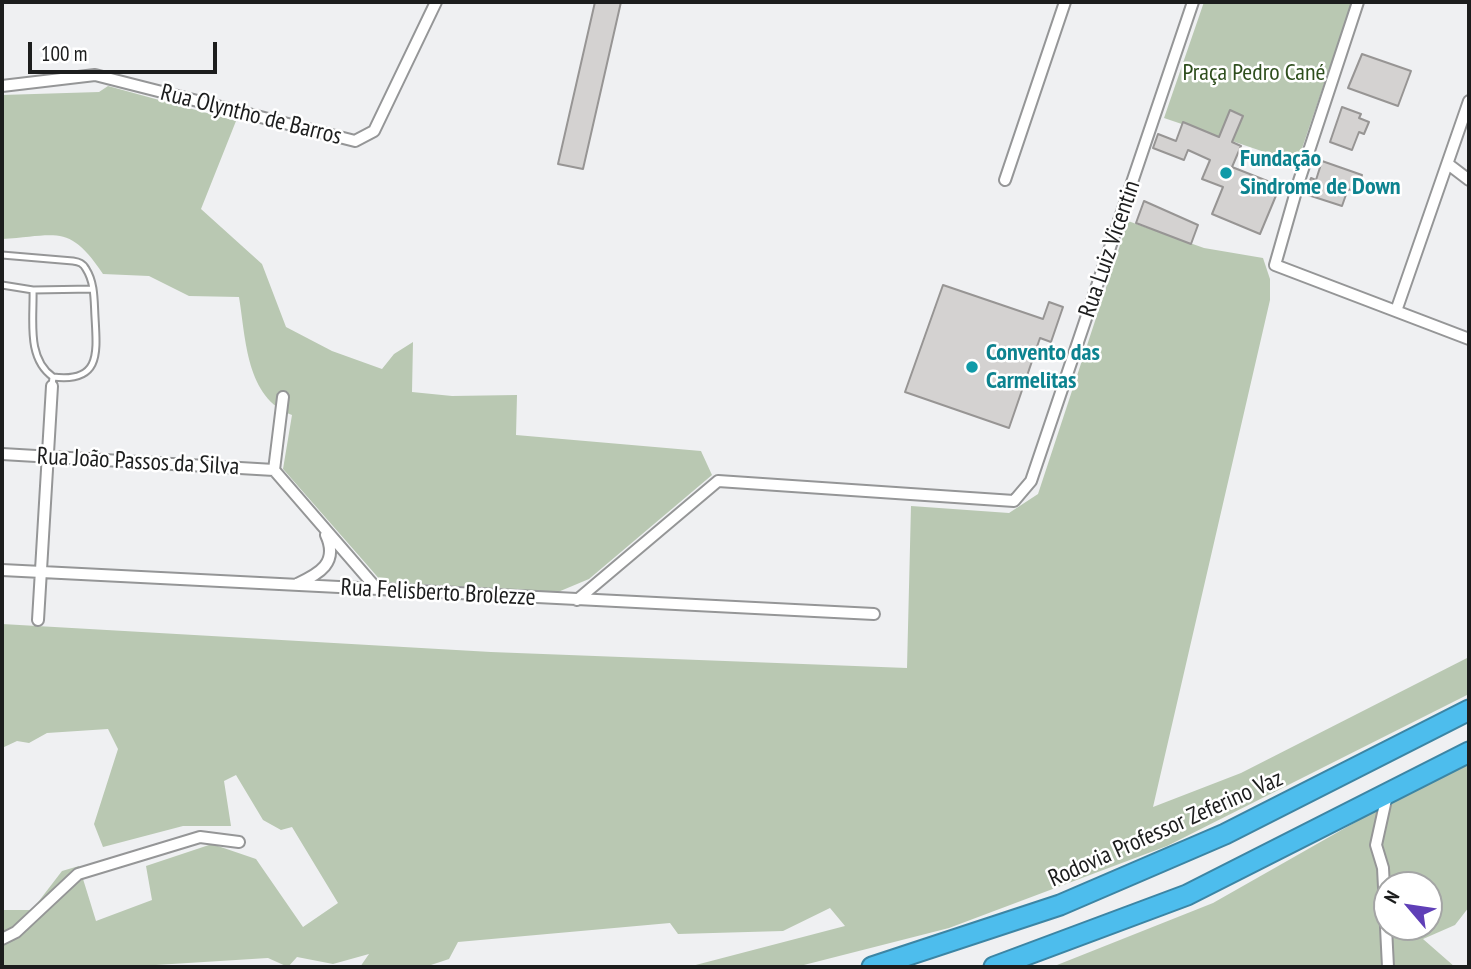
<!DOCTYPE html>
<meta charset="utf-8">
<style>
body{margin:0}
#map{position:relative;width:1471px;height:969px;overflow:hidden;background:#eff0f2;font-family:"PT Sans Narrow",sans-serif}
canvas{display:block}
.frame{position:absolute;inset:0;border:4px solid #1c1d1d;pointer-events:none}
.north{position:absolute;left:1373px;top:871px;width:70px;height:70px;box-sizing:border-box;background:#fff;border:2px solid #a4a5a5;border-radius:50%;rotate:299deg;font-size:19px;font-weight:700;line-height:28px;text-align:center;color:#1c1d1d}
.north::after{content:'';display:block;margin:auto;width:24px;height:32px;background:#5f3fb7;clip-path:polygon(50% 0,100% 100%,50% 72%,0 100%)}
.scale{position:absolute;left:28px;top:42px;width:189px;height:32px;box-sizing:border-box;border:4px solid #1c1d1d;border-top:0;padding-left:9px;font-size:21px;line-height:24px;white-space:nowrap;color:#1c1d1d;-webkit-text-stroke:5px #fff;paint-order:stroke}
</style>
<div id="map">
<canvas width="1471" height="969"></canvas>
<div class="frame"></div>
<div class="north">N</div>
<div class="scale">100 m</div>
</div>
<script>
const ctx = document.querySelector('canvas').getContext('2d');
ctx.lineJoin = 'round';
function fillPath(path, color) {
  ctx.fillStyle = color;
  ctx.fill(path, 'evenodd');
}
function stroke(path, color, width, dash) {
  ctx.strokeStyle = color;
  ctx.lineWidth = width;
  ctx.lineCap = dash ? 'butt' : 'round';
  ctx.setLineDash(dash || []);
  ctx.stroke(path);
}
function drawText(font, color, halo, rows, align = 'center') {
  ctx.font = font + ' "PT Sans Narrow",sans-serif';
  ctx.lineWidth = 5;
  ctx.setLineDash([]);
  ctx.textBaseline = 'middle';
  ctx.strokeStyle = halo;
  ctx.fillStyle = color;
  for (const [text, x, y, turn = 0] of rows) {
    ctx.save();
    ctx.translate(x, y);
    ctx.rotate((+turn || 0) * Math.PI / 180);
    ctx.textAlign = isNaN(turn) ? turn : align;
    if (halo) ctx.strokeText(text, 0, 0);
    ctx.fillText(text, 0, 0);
    ctx.restore();
  }
}
fillPath(new Path2D(`
 M1204,2H1352L1297,163L1164,118Z
 M108,86L236,121L201,209L262,264L286,327L332,351L382,369L394,354L413,342L412,392L452,396L517,395L516,435L701,451L712,475L589,579L558,592L382,582L283,469L292,415C246,398 246,339 239,297L189,296L149,276L103,274C69,223 57,236 2,239V95L99,92Z
 M1128,221L1204,248L1263,258L1270,279V300L1153,807L1241,773L1469,657V694L1167,846L949,928L796,967H688L845,926L830,908L783,931L678,934L670,923L458,942L449,959L425,967H360L369,954L333,964L297,957L288,967L268,958L124,967H2V910H32L62,871L79,866L96,921L152,900L146,866L212,844L256,859L303,927L338,903L292,827L281,830L263,820L236,775L224,781L231,826H183L103,847L94,824L118,749L108,729L47,733L29,743L17,741L2,748V624L491,652L907,668L911,506L1009,513L1038,494Z
 M1469,761V907L1455,925L1423,939L1455,967H1052L1213,903L1412,790ZM1387,885H1429V927H1387Z`), '#b9c8b2');
const building = new Path2D(`
 M595,2H621L583,169L558,164Z
 M1362,54L1411,71L1398,106L1348,88Z
 M1342,107L1361,114L1359,118L1369,122L1364,134L1359,132L1352,150L1330,142Z
 M1230,110L1243,116L1232,142L1241,146L1232,167L1280,186L1260,234L1212,214L1223,187L1202,179L1210,160L1188,150L1184,160L1153,148L1158,134L1176,141L1183,122L1219,137Z
 M1322,161L1362,175L1356,192L1348,189L1342,206L1305,194L1311,178L1316,180Z
 M1144,201L1198,225L1191,244L1136,223Z
 M943,285L1043,319L1049,302L1063,307L1051,342L1040,338L1009,428L905,392Z`);
fillPath(building, '#d4d2d1');
stroke(building, '#979594', 2);
const lane = new Path2D(`
 M2,255L73,261C79,262 83,263 86,269C95,283 94,301 95,317C97,353 101,383 53,377L52,386
 M2,285L33,290L93,289
 M33,290C34,319 26,358 53,377`);
const street = new Path2D(`
 M1358,2L1299,181L1275,265L1469,339
 M2,86L95,75L355,141L374,131L436,2
 M1448,164L1469,180
 M1005,180L1065,2
 M1396,311L1469,101
 M283,397L274,470L377,589
 M2,454L274,470
 M2,570L874,614
 M297,584C319,574 339,563 326,535
 M577,600L718,481L1014,501L1031,481L1193,2
 M38,620L52,386
 M1387,795L1376,845L1383,868L1388,967
 M2,939L16,932L78,874L200,837L239,842`);
const highway = new Path2D(`
 M872,967L1060,905L1225,834L1469,710
 M994,967L1187,895L1469,752`);
stroke(lane, '#959697', 9);
stroke(street, '#959697', 14);
stroke(highway, '#3c85a4', 23);
stroke(lane, '#fff', 5);
stroke(street, '#fff', 10);
stroke(highway, '#4dbded', 19);
for (const [x, y, r, color] of [
 [1226,173,7,"#0f9aa8"],
 [972,367,7,"#0f9aa8"]
]) {
  const dot = new Path2D();
  dot.arc(x, y, r, 0, 2 * Math.PI);
  ctx.fillStyle = color;
  ctx.fill(dot);
  stroke(dot, '#fff', 2.5);
}
drawText('24px', '#2e4e1d', '#fff', [
 ["Praça Pedro Cané",1254,73]
]);
drawText('24px', '#1c1d1d', '#fff', [
 ["Rua Olyntho de Barros",251,115,14],
 ["Rua Luiz Vicentin",1110,249,-71],
 ["Rua João Passos da Silva",138,462,3],
 ["Rua Felisberto Brolezze",438,593,3],
 ["Rodovia Professor Zeferino Vaz",1166,829,-24]
]);
drawText('bold 24px', '#0d838f', '#fff', [
 ["Fundação",1240,159],
 ["Sindrome de Down",1240,187],
 ["Convento das",986,353],
 ["Carmelitas",986,381]
], 'left');
</script>
